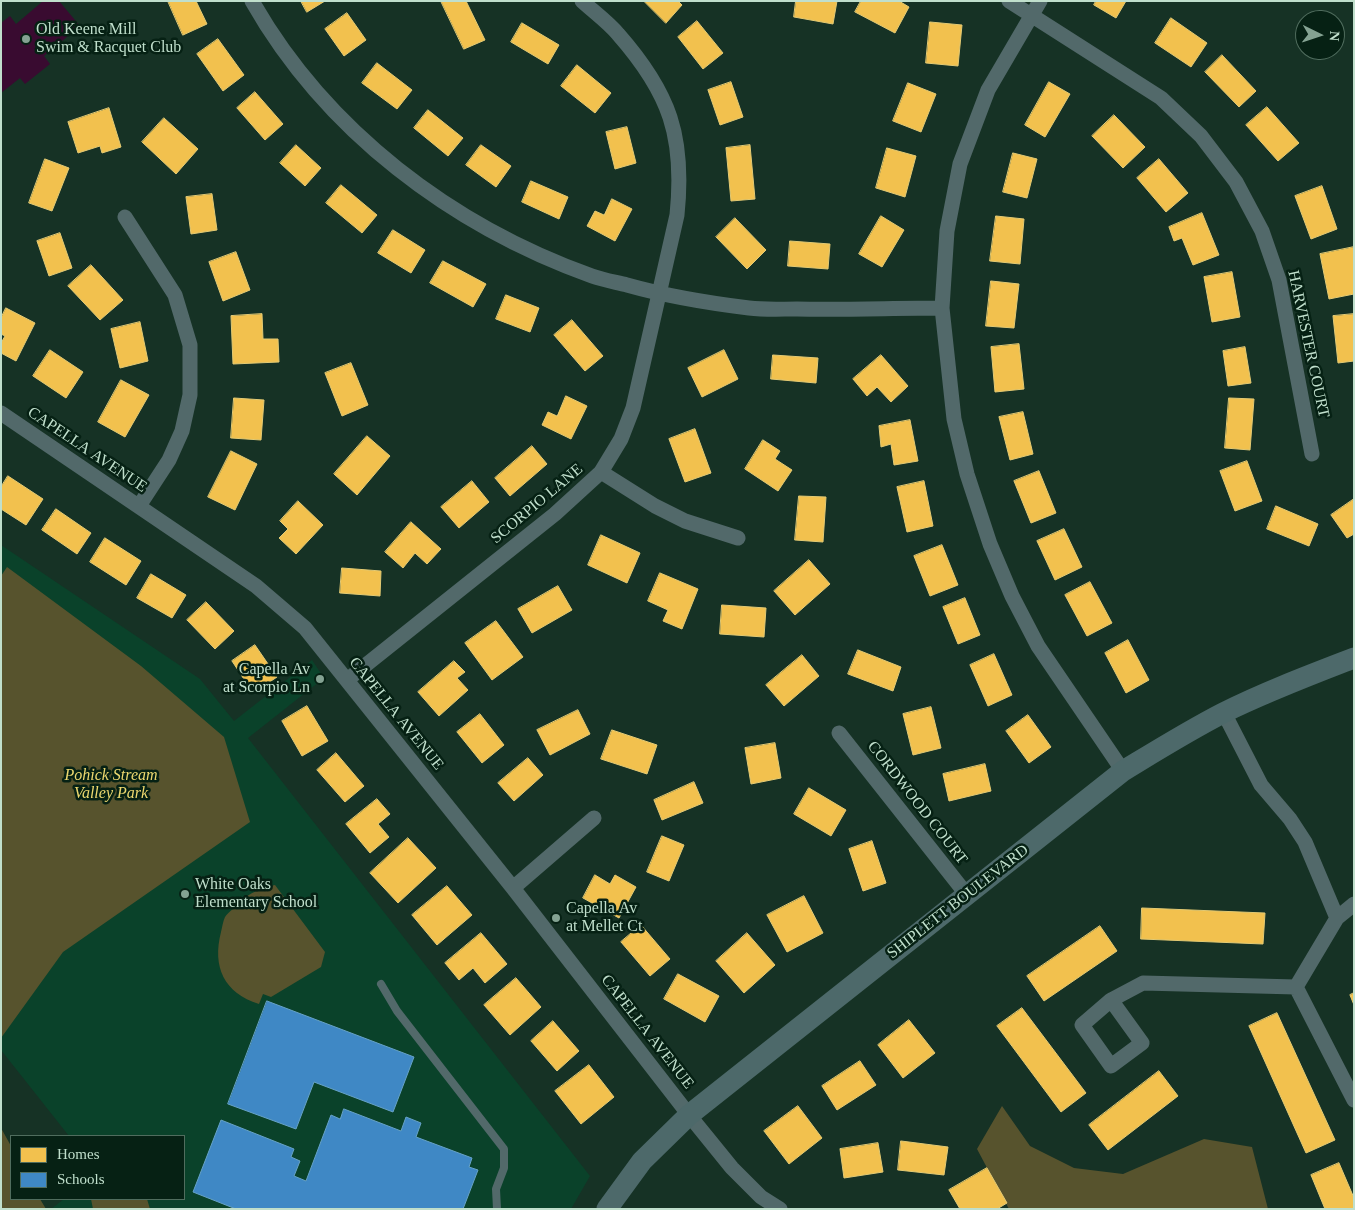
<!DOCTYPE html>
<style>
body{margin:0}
#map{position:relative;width:1355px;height:1210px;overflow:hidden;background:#163225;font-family:Georgia,serif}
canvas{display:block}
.frame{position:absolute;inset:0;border:2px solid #c0dfcc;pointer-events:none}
.legend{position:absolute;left:10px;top:1135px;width:175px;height:65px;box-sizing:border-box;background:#062114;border:1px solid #506d5e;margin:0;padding:6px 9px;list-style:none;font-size:15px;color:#c0dfcc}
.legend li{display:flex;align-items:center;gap:10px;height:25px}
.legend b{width:25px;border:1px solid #506d5e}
.north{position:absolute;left:1295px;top:10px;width:50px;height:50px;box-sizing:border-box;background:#062114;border:1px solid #506d5e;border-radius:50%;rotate:94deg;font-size:14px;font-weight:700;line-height:20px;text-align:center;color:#c0dfcc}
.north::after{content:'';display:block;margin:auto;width:18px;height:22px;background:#84a292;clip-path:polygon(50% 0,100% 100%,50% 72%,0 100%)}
</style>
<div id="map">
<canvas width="1355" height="1210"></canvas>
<div class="frame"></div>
<ul class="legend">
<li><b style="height:14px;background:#f2c14e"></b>Homes</li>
<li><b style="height:14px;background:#3f88c5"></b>Schools</li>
</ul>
<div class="north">N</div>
</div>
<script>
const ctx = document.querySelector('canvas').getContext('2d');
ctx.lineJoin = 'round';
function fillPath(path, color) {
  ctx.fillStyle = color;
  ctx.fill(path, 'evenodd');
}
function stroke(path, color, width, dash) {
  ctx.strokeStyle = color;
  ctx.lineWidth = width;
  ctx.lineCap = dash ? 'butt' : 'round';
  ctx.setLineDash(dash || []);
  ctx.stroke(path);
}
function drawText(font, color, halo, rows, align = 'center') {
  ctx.font = font + ' Georgia,serif';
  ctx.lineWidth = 5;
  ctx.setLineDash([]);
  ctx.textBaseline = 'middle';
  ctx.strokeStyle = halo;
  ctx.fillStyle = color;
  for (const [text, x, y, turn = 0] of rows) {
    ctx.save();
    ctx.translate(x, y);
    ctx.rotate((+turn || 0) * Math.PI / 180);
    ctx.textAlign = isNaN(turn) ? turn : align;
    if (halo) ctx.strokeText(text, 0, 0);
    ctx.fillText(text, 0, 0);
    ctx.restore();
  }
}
fillPath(new Path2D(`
 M1,545L200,679L234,721L312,660L324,678L248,738L590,1176L571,1209H51L64,1199H184V1136H69L1,1050Z`), '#0a422a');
fillPath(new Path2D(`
 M7,567L141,666L224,737L250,822L63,952L1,1038V576Z
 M275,885L325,952L321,967L271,997L263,994L259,1004C224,993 212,967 221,932C222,928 223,921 225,917C227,914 230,911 233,909C245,895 257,889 275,885Z
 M1002,1106L1030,1146L1074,1168L1123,1174L1204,1139L1252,1147L1268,1209H1009L977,1149Z
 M1,1128L11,1146V1199H40L46,1209H1Z
 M91,1199H147L150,1209H93Z`), '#57532d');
fillPath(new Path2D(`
 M43,1H59L80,26L44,56L50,64L25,84L20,78L1,93V23L10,16L16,24Z`), '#390b30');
const homes = new Path2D(`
 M168,1H196L207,24L183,35Z
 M301,1H325L307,12Z
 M441,1H466L485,40L464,49Z
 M644,1H678L682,5L666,23Z
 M796,1H837L833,24L794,17Z
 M861,1H899L909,7L895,33L855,12Z
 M1096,1H1126L1116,18L1094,5Z
 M347,13L366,40L344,56L325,29Z
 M1171,18L1207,43L1191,67L1155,43Z
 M697,21L723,53L703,69L678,37Z
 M930,22L962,25L958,66L926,63Z
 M522,23L559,45L548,64L511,42Z
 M218,39L244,75L223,91L197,54Z
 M1222,55L1256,91L1239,107L1205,72Z
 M377,63L412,90L397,109L362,83Z
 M577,65L611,93L595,113L561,86Z
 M731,82L743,117L720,125L708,90Z
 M1049,82L1070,94L1045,137L1025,125Z
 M908,83L936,94L921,132L893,121Z
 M255,92L283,124L265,140L237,108Z
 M1267,107L1299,143L1278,161L1246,125Z
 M109,108L121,147L102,153L100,146L78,153L68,122Z
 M428,110L463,138L448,156L414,128Z
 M1114,115L1145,147L1123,168L1092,136Z
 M164,118L198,149L176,174L142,142Z
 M627,127L636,163L615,169L606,132Z
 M296,145L321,168L305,186L280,163Z
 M481,145L511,166L496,187L466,165Z
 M750,145L755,199L731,201L726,148Z
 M887,148L916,156L905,197L876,188Z
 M1013,153L1037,159L1027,198L1003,192Z
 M45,159L69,168L52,211L29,203Z
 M1159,159L1188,193L1166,212L1137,178Z
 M531,181L568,197L559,219L522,202Z
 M341,185L377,215L362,233L326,203Z
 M1322,186L1337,229L1311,239L1295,196Z
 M212,194L217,230L191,234L186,197Z
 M612,199L632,209L615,241L587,226L595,211L604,215Z
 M1202,213L1219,255L1193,265L1182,238L1174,241L1169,227Z
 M881,216L904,230L882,267L859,254Z
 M996,216L1024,219L1020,264L990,261Z
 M735,218L766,250L747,269L716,237Z
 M393,230L425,250L411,273L378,253Z
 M60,233L72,268L49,276L37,241Z
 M790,241L830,244L828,269L788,266Z
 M1354,247V294L1329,299L1320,254Z
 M236,252L250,290L223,301L209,262Z
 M443,261L486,284L473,307L430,283Z
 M91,265L123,300L100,320L68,286Z
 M1232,272L1240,317L1212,322L1204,277Z
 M991,281L1019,284L1014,328L986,326Z
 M506,295L539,308L530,332L496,319Z
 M6,308L35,323L16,361L1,353V343L5,336L1,334V318Z
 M262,314L263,339H278L279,362L233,364L231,316Z
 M1354,314V361L1338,363L1333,316Z
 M572,320L603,356L585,371L554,335Z
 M140,322L148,361L120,368L111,329Z
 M1019,344L1024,389L995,392L991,347Z
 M1245,347L1251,383L1228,386L1223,351Z
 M50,350L83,372L66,398L33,376Z
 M724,350L738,379L702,397L688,368Z
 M773,355L818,358L816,383L771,379Z
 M881,355L908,386L891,402L877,387L867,396L853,379Z
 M351,363L368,405L342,416L325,373Z
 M121,380L149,395L125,437L98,422Z
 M566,396L587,406L571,439L542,425L548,412L557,416Z
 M234,398L264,400L261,440L231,438Z
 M1229,398L1254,399L1250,450L1225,448Z
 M1023,412L1033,454L1010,460L999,417Z
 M910,420L918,461L894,465L891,444L881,447L879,426Z
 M695,429L711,473L685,482L669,439Z
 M367,436L390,456L357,495L334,474Z
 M763,440L780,451L775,459L792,470L778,491L745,469Z
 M532,446L547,464L510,496L495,478Z
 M231,451L257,464L235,510L208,497Z
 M1247,461L1262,501L1235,511L1220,471Z
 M1039,471L1056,513L1031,523L1014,481Z
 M8,476L43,499L26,525L1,509V487Z
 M472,481L489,502L459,528L441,507Z
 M924,481L933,526L907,532L897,487Z
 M799,496L826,497L823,542L795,540Z
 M1354,499V534L1347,538L1331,515Z
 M298,501L323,525L296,554L279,538L288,529L280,521Z
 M1276,506L1318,524L1309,546L1267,529Z
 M56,509L91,533L77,554L42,530Z
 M411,522L441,549L427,564L415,553L403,568L385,552Z
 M1064,529L1082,567L1055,580L1037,541Z
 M601,535L640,553L627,583L588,565Z
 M105,538L141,561L126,585L90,562Z
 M942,545L958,585L930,596L914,556Z
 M809,560L830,584L795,615L774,591Z
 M342,568L381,571L380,596L340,593Z
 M660,573L698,589L682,629L663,621L668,610L648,601Z
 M151,574L186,595L172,618L137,598Z
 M1090,582L1112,623L1087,636L1065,595Z
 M558,586L572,610L532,633L518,609Z
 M965,598L980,635L958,644L943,607Z
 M206,602L234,631L215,649L187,620Z
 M722,605L766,608L764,637L720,634Z
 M496,621L523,657L492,680L465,643Z
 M1128,640L1149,680L1126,693L1105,653Z
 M255,645L277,677L253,693L232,661Z
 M858,650L901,667L893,691L848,674Z
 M994,654L1012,695L988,706L970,665Z
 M802,655L819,676L784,706L766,685Z
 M454,661L465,672L457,678L468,690L439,716L418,692Z
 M307,706L328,741L302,756L282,721Z
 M931,707L941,748L913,755L903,714Z
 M578,710L590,734L550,755L537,730Z
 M480,714L504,745L482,763L457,732Z
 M1028,715L1051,747L1029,763L1006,731Z
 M612,730L657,745L647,774L601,759Z
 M775,743L781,778L751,784L745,748Z
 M336,753L364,786L345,802L317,770Z
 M528,758L543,775L514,801L498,783Z
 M985,764L991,791L949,801L943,774Z
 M694,782L703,803L662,820L654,800Z
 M809,788L846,810L831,836L794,814Z
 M377,799L390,814L378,824L389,837L370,853L346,824Z
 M662,836L684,845L669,881L647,872Z
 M408,838L436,868L398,903L370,873Z
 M872,841L886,883L863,891L849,849Z
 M595,875L610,884L615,875L636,887L619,918L583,898Z
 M447,886L472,915L437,945L412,915Z
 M804,896L823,933L787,952L767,915Z
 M1142,908L1265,913L1263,944L1141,939Z
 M641,925L670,959L650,976L621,942Z
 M1100,926L1117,951L1044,1001L1027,976Z
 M481,933L507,964L485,983L473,968L459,980L445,963Z
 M747,933L775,965L744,993L716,961Z
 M678,974L719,996L705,1022L664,999Z
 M516,978L541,1007L510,1035L484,1005Z
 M1354,993V1005L1350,995Z
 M1022,1008L1086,1093L1061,1112L997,1026Z
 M1277,1013L1335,1140L1306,1153L1249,1026Z
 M909,1020L935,1053L903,1078L878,1045Z
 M553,1021L579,1051L557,1071L531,1041Z
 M860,1061L876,1085L837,1110L822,1086Z
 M589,1065L614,1097L581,1124L555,1091Z
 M1159,1071L1178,1096L1108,1150L1089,1125Z
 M798,1106L822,1138L789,1164L764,1131Z
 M901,1141L948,1147L944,1175L898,1170Z
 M878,1143L883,1172L844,1178L840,1149Z
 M1339,1163L1354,1198V1209H1325L1311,1175Z
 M987,1168L1007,1203L997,1209H960L949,1190Z`);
fillPath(homes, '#f2c14e');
stroke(homes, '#e3ca74', 1);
const schools = new Path2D(`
 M267,1001L414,1057L393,1112L314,1082L296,1129L228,1104Z
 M344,1109L401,1131L406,1117L421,1123L416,1137L472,1158L469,1167L478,1170L463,1209H236L193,1192L221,1120L294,1149L291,1157L300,1161L294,1176L306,1181L331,1115L340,1119Z`);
fillPath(schools, '#3f88c5');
stroke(schools, '#66a2c7', 1);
stroke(new Path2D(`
 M381,984L397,1011L504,1149V1168L496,1189L497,1209`), '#52696a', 8);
stroke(new Path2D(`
 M252,1C326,131 452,226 592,276C603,280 615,282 627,285C666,296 708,303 749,308C765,310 781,309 797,309C845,310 894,308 942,308
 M1009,1L1161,98L1201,136L1236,182L1262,231L1279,280L1312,454
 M1040,1L988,90L960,164L947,231L942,308L954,419L967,474L990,544L1012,596L1038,646L1123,771
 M125,217L175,295L190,345V395L182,431L169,460L139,506
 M1,413L256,586L305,628L513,888L689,1115L732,1168L761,1197L780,1209
 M601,472L655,506L685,521L738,538
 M347,680L555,514L601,472L621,439L633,408L677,215C685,137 670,93 618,34C608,22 594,12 582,1
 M1224,713L1261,785L1290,819L1305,842L1337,918
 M839,733L967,895
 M513,888L594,818
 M1354,904L1337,918L1296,987L1354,1100
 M1111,1000L1142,1043L1111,1066L1082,1025L1111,1000L1143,983L1296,987`), '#52696a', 15);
stroke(new Path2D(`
 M607,1209L642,1161L689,1115L1123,771C1156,751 1188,731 1223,713C1265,692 1310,675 1354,658`), '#4d696a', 21);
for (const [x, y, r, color] of [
 [26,39,5,"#84a292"],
 [320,679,5,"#84a292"],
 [185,894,5,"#84a292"],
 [556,918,5,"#84a292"]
]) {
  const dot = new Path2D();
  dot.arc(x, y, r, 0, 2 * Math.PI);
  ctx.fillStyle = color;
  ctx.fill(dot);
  stroke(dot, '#062114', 2);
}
drawText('16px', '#c0dfcc', '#062114', [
 ["Old Keene Mill",36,30],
 ["Swim & Racquet Club",36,48],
 ["Capella Av",310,670,"right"],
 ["at Scorpio Ln",310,688,"right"],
 ["White Oaks",195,885],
 ["Elementary School",195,903],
 ["Capella Av",566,909],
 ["at Mellet Ct",566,927]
], 'left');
drawText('16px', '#c0dfcc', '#062114', [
 ["HARVESTER COURT",1308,344,78],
 ["CAPELLA AVENUE",87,450,34],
 ["SCORPIO LANE",537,504,-40],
 ["CAPELLA AVENUE",396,714,51],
 ["CORDWOOD COURT",917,803,52],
 ["SHIPLETT BOULEVARD",958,902,-38],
 ["CAPELLA AVENUE",647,1032,52]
]);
drawText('italic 16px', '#ecd86f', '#062114', [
 ["Pohick Stream",111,776],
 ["Valley Park",111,794]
]);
</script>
